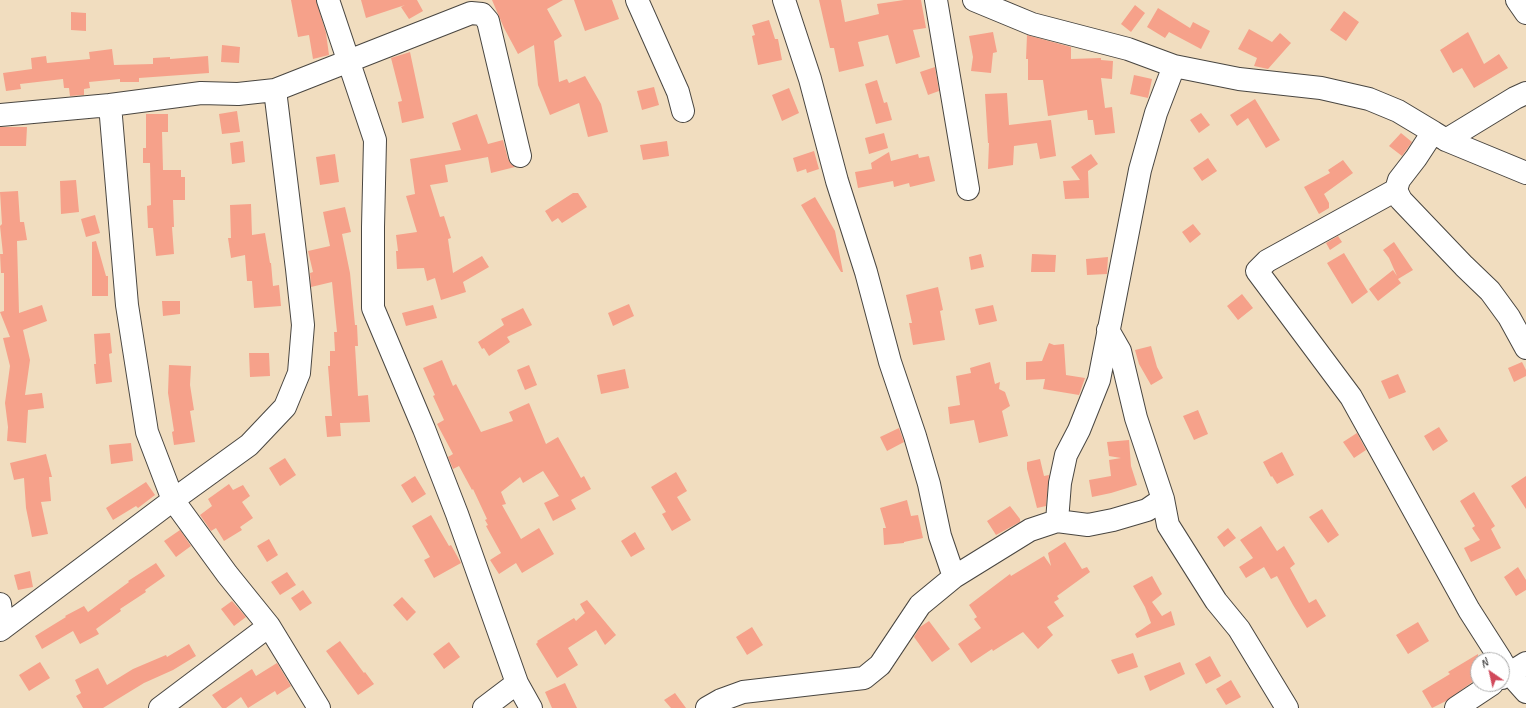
<!DOCTYPE html>
<style>
body{margin:0}
#map{position:relative;width:1526px;height:708px;overflow:hidden;background:#f1ddbf;font-family:Caveat,sans-serif}
canvas{display:block}
.north{position:absolute;left:1470px;top:652px;width:40px;height:40px;box-sizing:border-box;background:#fff;border:1px solid #aaa;border-radius:50%;rotate:326deg;font-size:11px;font-weight:700;line-height:16px;text-align:center;color:#2b2b2b}
.north::after{content:'';display:block;margin:auto;width:14px;height:18px;background:#d1495b;clip-path:polygon(50% 0,100% 100%,50% 72%,0 100%)}
</style>
<div id="map">
<canvas width="1526" height="708"></canvas>
<div class="north">N</div>
</div>
<script>
const ctx = document.querySelector('canvas').getContext('2d');
ctx.lineJoin = 'round';
function fillPath(path, color) {
  ctx.fillStyle = color;
  ctx.fill(path, 'evenodd');
}
function stroke(path, color, width, dash) {
  ctx.strokeStyle = color;
  ctx.lineWidth = width;
  ctx.lineCap = dash ? 'butt' : 'round';
  ctx.setLineDash(dash || []);
  ctx.stroke(path);
}
fillPath(new Path2D(`
 M291,0H316L326,33L329,55L313,59L309,35L298,37Z
 M361,0H417L423,11L409,19L401,7L405,5L366,18Z
 M492,0H563L547,9L562,36L554,41L559,82L567,79L569,83L585,76L601,104L608,132L588,137L579,103L550,115L538,85L534,45L518,54L504,28Z
 M574,0H612L619,19L585,31Z
 M819,0H841L845,22L879,14L877,4L904,0H921L926,28L913,30L920,57L896,64L888,35L858,42L864,66L839,72L834,48H830Z
 M1135,5L1145,13L1131,32L1121,24Z
 M1158,8L1190,28L1193,22L1210,31L1201,49L1169,32L1165,38L1147,27Z
 M1344,11L1359,22L1346,41L1330,30Z
 M71,12L86,13V31L71,30Z
 M769,20L775,39H778L782,60L758,65L752,36L755,35L752,25Z
 M1249,29L1272,42L1280,33L1291,43L1268,69L1254,66L1257,58L1238,49Z
 M993,32L997,52L993,53L991,73L971,71L973,57L969,36Z
 M1468,32L1484,64L1499,54L1508,68L1474,88L1462,68L1453,73L1440,50Z
 M1027,35L1071,47V59L1101,58V60L1113,61L1112,79L1101,78L1105,108L1112,107L1115,133L1095,135L1093,120H1088L1087,110L1048,116L1043,80H1028V59H1026Z
 M222,45L240,47L239,63L221,62Z
 M112,49L114,65L153,64V58L170,57V59L208,56L209,73L139,78V82H120V79L89,82L90,88L84,89V95L70,96L69,88H64L63,79L20,84L21,89L6,91L3,73L32,69L31,58L46,56L47,63L90,59L89,52Z
 M410,52L424,118L402,123L398,102L402,101L391,58Z
 M935,67L939,91L928,95L920,72Z
 M1134,75L1152,79L1148,98L1130,94Z
 M877,80L884,103L887,102L892,120L876,124L865,84Z
 M654,87L659,105L642,110L637,91Z
 M789,88L799,113L782,121L772,95Z
 M1007,93L1009,125L1051,120L1056,156L1040,159L1037,143L1014,146L1013,165L988,169L989,143H988L985,94Z
 M1255,99L1280,140L1266,148L1248,118L1237,126L1230,115Z
 M237,111L240,132L222,134L219,114Z
 M1201,113L1210,125L1199,133L1190,120Z
 M146,114H168V132H162L163,170H181V177H185V200H173L174,227H172L174,254L156,256L153,228H148L147,206L151,205L150,163H143V148H146Z
 M477,114L488,144L503,140L508,159L511,164L515,167L491,173L488,157L445,165L448,182L430,185L440,217L444,216L451,238L448,239L453,273L482,256L489,267L463,282L466,292L441,300L435,278L427,281L424,268L397,269L396,251H398L396,235L417,232L406,196L415,194L410,159L461,150L452,123Z
 M0,127H27L26,146H0Z
 M884,133L888,148L869,154L865,138Z
 M1401,133L1412,142L1402,156L1389,146Z
 M243,141L245,162L232,164L230,143Z
 M667,141L669,156L643,160L640,145Z
 M814,151L819,169L807,173L806,169L797,172L793,158Z
 M889,152L891,161L918,154L919,158L929,156L935,181L910,187L909,183L894,187L893,181L858,188L855,172L872,169L871,163Z
 M335,154L339,182L320,185L316,157Z
 M1091,154L1098,164L1088,171L1089,198L1065,199L1063,181L1080,180L1071,167Z
 M1208,158L1217,171L1202,181L1193,168Z
 M1343,160L1353,173L1324,194L1329,203V208L1319,214L1304,187L1330,173L1328,170Z
 M76,180L79,212L61,214L60,181Z
 M18,191L20,222H24L27,240L17,241L19,313L42,305L47,321L23,330L30,360L25,395L42,393L44,408L28,410L26,443L7,441L8,427L5,403L10,366L3,338L10,337L0,312L4,311V273H1L0,254H3L0,226L2,224L0,192Z
 M573,193H578L587,207L562,223L558,218L552,222L545,211Z
 M815,197L835,231L843,272H841L801,205Z
 M251,204L252,235L265,233L270,263H271L273,286L279,285L281,306L254,308L252,281H247L245,255L231,258L228,238H231L230,205Z
 M345,207L351,232L342,234L350,273L355,325H357L358,346H355L358,396L368,395L370,422L340,423L341,436L327,437L325,416H332L328,366H330V351H335L334,332H337L332,282L311,287L310,273L313,272L308,251L330,246L323,212Z
 M95,215L100,233L86,237L81,219Z
 M1193,224L1201,234L1190,243L1182,232Z
 M1338,236L1342,242L1330,250L1326,243Z
 M96,241L106,276H108V296H92V242Z
 M1394,242L1413,270L1398,279L1401,283L1378,301L1369,289L1393,270L1397,276L1389,258L1383,250Z
 M1344,253L1368,292L1352,304L1327,263Z
 M981,254L984,267L971,270L969,257Z
 M1032,254L1056,255L1055,272H1031Z
 M1108,257L1107,274L1087,275L1086,259Z
 M938,287L943,310L940,311L945,340L913,345L909,323H912L906,295Z
 M1242,294L1253,308L1238,320L1227,306Z
 M162,301H180V314L163,316Z
 M629,304L634,316L613,326L608,313Z
 M433,305L437,318L406,326L402,313Z
 M993,305L997,321L979,325L975,309Z
 M523,308L532,325L507,337L510,342L489,356L484,348L482,349L478,342L504,325L501,319Z
 M110,333L112,353L109,354L112,382L96,384L94,364H96L94,334Z
 M1049,343L1054,345L1064,344L1066,375L1085,378L1079,395L1043,389L1045,379L1026,380V362L1042,361Z
 M1151,346L1157,367L1163,378L1151,385L1139,364L1135,350Z
 M249,353H269L270,376L250,377Z
 M442,360L453,386L456,384L481,432L513,421L509,412L529,403L546,444L558,437L581,478L584,476L591,489L571,500L576,509L553,521L544,503L559,496L543,471L523,483L520,477L501,492L506,504L502,505L521,539L539,528L554,554L522,573L516,563L499,574L490,560L501,553L486,526L488,525L485,520L487,519L473,489L472,490L459,466L453,469L448,457L453,454L437,424L444,420L433,396L435,395L423,368Z
 M990,362L995,384L1000,382L999,389L1005,392L1010,406L1002,411L1008,436L979,443L974,420L950,424L948,407L960,405L956,376L971,373L970,368Z
 M1522,362L1526,370V376L1514,382L1508,368Z
 M169,365L191,366L190,385L194,410L190,411L195,442L174,445L172,432L174,431L168,393Z
 M529,365L537,385L525,390L517,370Z
 M625,369L629,388L601,394L597,375Z
 M1398,374L1406,392L1389,399L1381,381Z
 M1198,410L1208,434L1194,440L1183,416Z
 M1439,427L1448,441L1433,451L1424,436Z
 M899,428L904,442L887,451L880,437Z
 M1357,433L1366,450L1354,458L1343,442Z
 M1129,440L1131,466L1137,485L1111,493L1092,497L1089,480L1111,476L1109,460L1121,458L1109,456L1107,442Z
 M131,443L133,461L111,464L109,445Z
 M1282,452L1294,475L1277,484L1272,476L1271,477L1263,462Z
 M46,454L52,477H49L51,501L41,502L48,534L32,537L26,508L24,478L14,480L10,463Z
 M285,458L296,475L280,486L269,468Z
 M1040,459L1044,476L1049,475L1046,506L1037,508L1027,469V462Z
 M676,472L687,491L677,497L691,520L672,531L662,514L666,512L651,487Z
 M415,476L426,494L412,503L401,485Z
 M1526,476V509L1511,486Z
 M146,482L155,495L138,508L136,506L113,520L106,508Z
 M229,484L233,490L243,485L250,496L242,502L253,518L240,527L242,530L224,541L216,528L211,531L200,515L212,506L208,499Z
 M1474,492L1495,526L1491,529L1501,548L1471,562L1464,548L1480,540L1472,528L1475,526L1460,501Z
 M907,500L911,516L918,515L923,538L904,542V543L884,545L883,528H886L880,508Z
 M1010,506L1020,519V522L996,535L987,521Z
 M1322,509L1339,535L1328,543L1309,517Z
 M431,515L449,546L451,545L461,563L434,578L424,560L430,557L412,526Z
 M1261,526L1277,551L1284,546L1295,564L1290,568L1309,603L1316,599L1326,616L1307,628L1293,605L1277,576L1271,579L1264,567L1246,578L1239,567L1253,558L1240,540Z
 M1228,528L1236,538L1224,547L1217,537Z
 M180,530L191,546L176,557L164,541Z
 M635,532L645,549L631,557L621,541Z
 M269,539L278,555L267,562L257,546Z
 M1065,542L1082,569L1087,567L1090,572L1057,596L1059,599L1054,602L1064,616L1047,627L1053,635L1038,649L1023,632L993,651L992,649L971,663L958,644L981,628L974,619L977,617L969,605L1010,574L1011,576L1044,556L1051,566L1048,553Z
 M156,563L165,576L145,590L146,592L120,609L121,611L96,629L99,634L80,644L73,631L42,649L35,636L66,617L65,616L84,606L88,612L129,582L128,581Z
 M1518,567L1526,580V590L1516,596L1504,577Z
 M30,571L33,587L18,590L14,575Z
 M287,572L296,585L280,595L271,582Z
 M1152,576L1162,594L1152,602L1162,616L1171,611L1175,625L1137,638L1135,634L1151,623L1145,607L1133,586Z
 M303,590L312,603L300,611L291,598Z
 M402,597L416,612L407,621L393,605Z
 M587,600L616,635L605,645L596,630L568,648L578,665L557,678L536,644L538,642L537,641L574,618L576,621L585,613L580,604Z
 M232,601L246,617L234,626L221,609Z
 M929,621L950,649L932,662L914,637L920,627Z
 M1418,622L1429,641L1408,654L1396,635Z
 M752,627L763,645L747,655L736,637Z
 M340,641L364,673L365,672L374,684L358,695L326,651Z
 M449,642L460,657L444,669L433,654Z
 M189,644L196,656L173,670L144,683L103,708H83L76,696L81,693L75,680L98,668L107,685L133,669L166,655L167,657Z
 M1133,653L1138,667L1118,674L1111,660Z
 M1478,654V678L1446,701L1432,708L1422,691L1450,674L1448,672Z
 M1210,656L1221,676L1206,684L1195,664Z
 M40,662L50,678L29,691L19,675Z
 M1180,662L1185,674L1150,691L1144,676Z
 M277,663L291,686L277,695L275,691L248,708L241,697L226,708H222L212,695L252,669L256,676Z
 M1231,680L1241,697L1226,705L1216,689Z
 M565,683L577,708H552L545,692Z
 M675,693L686,708H671L664,700Z`), '#f6a18a');
const minor = new Path2D(`
 M328,0L375,140L373,227V308L424,429L457,514L517,683L531,708
 M637,0L678,92L683,111
 M936,0L968,189
 M974,0L1032,24L1128,49L1174,66L1239,79L1321,88L1369,99L1398,111L1433,132L1416,158L1399,180L1396,190L1401,200L1464,266L1490,291L1509,317L1526,348
 M1517,0L1526,13
 M275,90L471,13L482,14L488,21L520,156
 M0,115L110,105
 M1433,132L1446,140L1526,173
 M1446,140L1515,98L1526,93
 M1396,190L1267,261L1257,271L1351,397L1469,610L1501,660
 M1108,330L1120,351L1136,418L1163,499L1168,525L1216,601L1239,629L1287,708
 M1057,521L1060,483L1066,455L1079,430L1099,380L1140,170L1156,113L1174,66
 M954,577L1030,530L1057,521L1088,525L1113,520L1147,510L1163,499
 M0,604L3,628L0,630
 M3,628L173,500L249,445L285,407L299,373L303,325L297,269L275,90L238,94L201,93L110,105L127,305L147,432L173,500L227,574L269,626
 M1502,662L1509,673L1526,692
 M1502,678L1526,663
 M160,708L269,626L319,708
 M484,708L517,683
 M707,708L721,700L743,692L864,678L880,665L920,605L954,577L940,536L929,484L915,436L890,362L866,272L837,181L810,79L784,0
 M1456,708L1492,684`);
stroke(minor, '#494641', 24);
stroke(minor, '#fff', 22);
</script>
